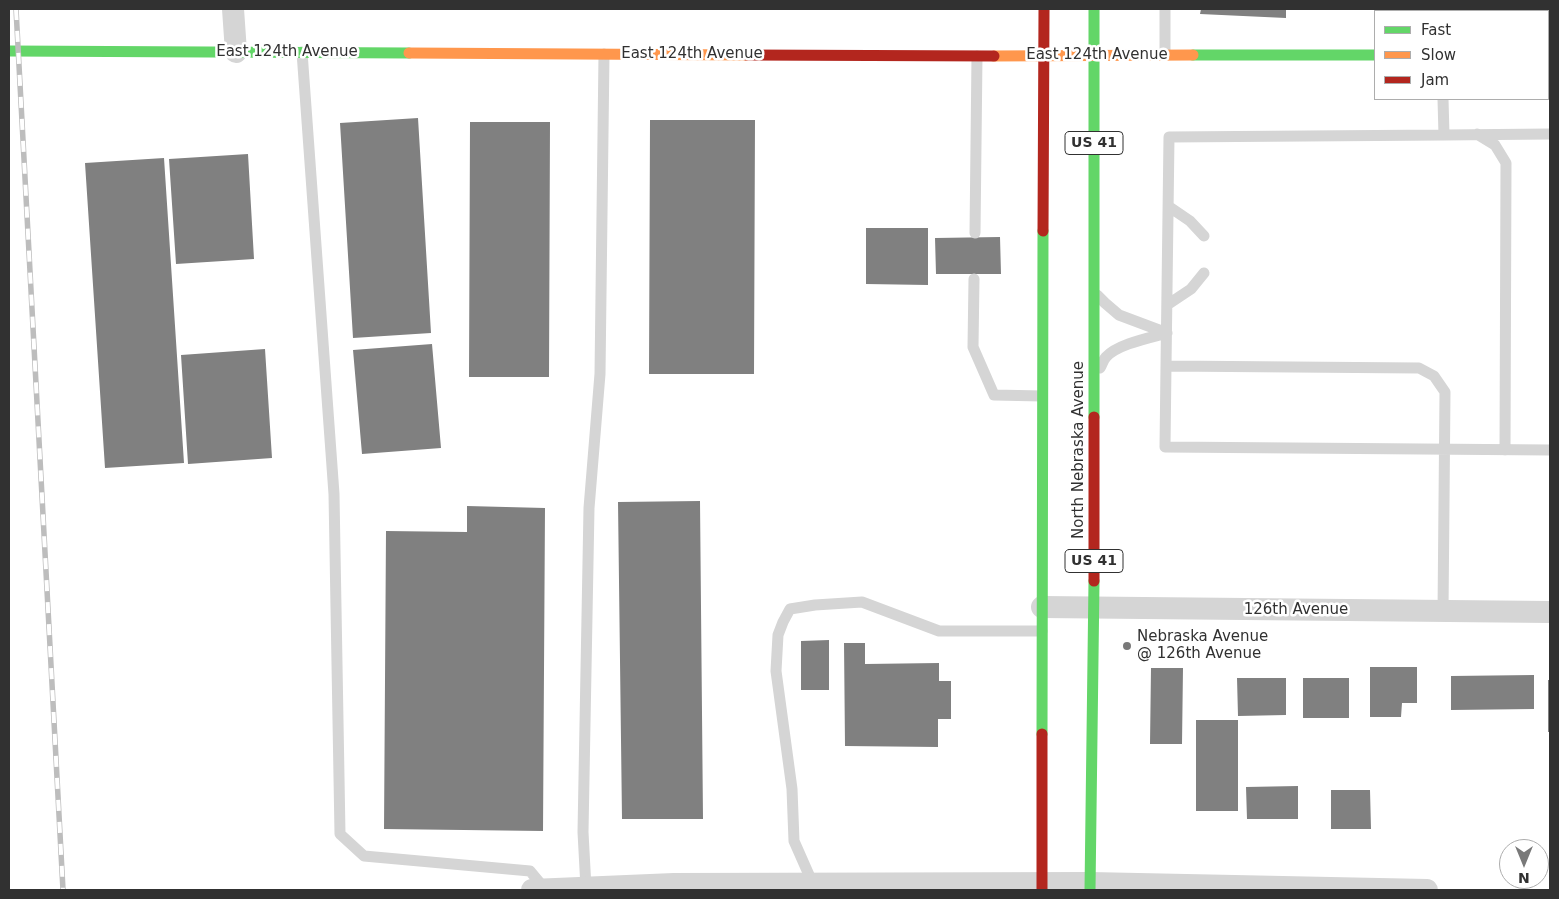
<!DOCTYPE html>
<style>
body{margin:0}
#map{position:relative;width:1559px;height:899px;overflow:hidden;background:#fff;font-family:"DejaVu Sans",sans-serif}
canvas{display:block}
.frame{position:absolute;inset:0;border:10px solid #313131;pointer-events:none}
.legend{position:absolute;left:1374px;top:10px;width:175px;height:90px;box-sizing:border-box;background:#fff;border:1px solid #adadad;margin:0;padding:6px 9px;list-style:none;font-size:15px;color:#313131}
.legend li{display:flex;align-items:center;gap:10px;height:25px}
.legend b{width:25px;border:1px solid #adadad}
.north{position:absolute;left:1499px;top:839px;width:50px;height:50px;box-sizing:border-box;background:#fff;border:1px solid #adadad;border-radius:50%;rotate:180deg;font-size:14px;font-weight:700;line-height:20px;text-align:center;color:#313131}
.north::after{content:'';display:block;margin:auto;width:18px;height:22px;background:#797979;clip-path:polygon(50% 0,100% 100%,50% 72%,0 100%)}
</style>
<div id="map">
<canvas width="1559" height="899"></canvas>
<div class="frame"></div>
<ul class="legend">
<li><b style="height:6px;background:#63d668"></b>Fast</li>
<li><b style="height:6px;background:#ff974d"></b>Slow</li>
<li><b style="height:6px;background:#b3261e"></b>Jam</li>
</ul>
<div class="north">N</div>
</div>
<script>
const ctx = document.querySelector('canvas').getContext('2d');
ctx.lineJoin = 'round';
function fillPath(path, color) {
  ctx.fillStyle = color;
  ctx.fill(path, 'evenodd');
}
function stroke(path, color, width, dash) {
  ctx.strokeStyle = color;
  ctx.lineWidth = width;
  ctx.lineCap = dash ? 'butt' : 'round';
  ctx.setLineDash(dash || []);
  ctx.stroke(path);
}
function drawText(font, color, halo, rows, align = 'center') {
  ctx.font = font + ' "DejaVu Sans",sans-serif';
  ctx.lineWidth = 5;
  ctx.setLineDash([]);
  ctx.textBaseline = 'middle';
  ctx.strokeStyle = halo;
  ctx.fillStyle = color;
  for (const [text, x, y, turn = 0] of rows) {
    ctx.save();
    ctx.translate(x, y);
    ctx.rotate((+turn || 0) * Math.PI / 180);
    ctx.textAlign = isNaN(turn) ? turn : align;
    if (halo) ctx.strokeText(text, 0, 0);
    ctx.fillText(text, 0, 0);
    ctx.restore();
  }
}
fillPath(new Path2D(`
 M1201,9H1286V18L1200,14Z
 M418,118L431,333L353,338L340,123Z
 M650,120H755L754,374H649Z
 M470,122H550L549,377H469Z
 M248,154L254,259L176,264L169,159Z
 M164,158L184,463L105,468L85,163Z
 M866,228H928V285L866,284Z
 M1000,237L1001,274H936L935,238Z
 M432,344L441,448L362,454L353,350Z
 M265,349L272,458L188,464L181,355Z
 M700,501L703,819H622L618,502Z
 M467,506L545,508L543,831L384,829L386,531L467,532Z
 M829,640V690H801V641Z
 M844,643H865V664L939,663V681H951V719H938V747L845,746Z
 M1370,667H1417V703H1402L1401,717H1370Z
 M1151,668H1183L1182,744H1150Z
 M1534,675V709L1451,710V676Z
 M1237,678H1286V715L1238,716Z
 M1303,678H1349V718H1303Z
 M1548,680H1550V732H1548Z
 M1196,720H1238V811H1196Z
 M1298,786V819H1247L1246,787Z
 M1331,790H1370L1371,829H1331Z`), '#808080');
stroke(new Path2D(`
 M302,52L334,494L340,834L364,856L530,871L545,889
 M1165,55V9
 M1477,134L1495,145L1506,163L1505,450
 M1444,135L1550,134
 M1168,206L1190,221L1204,236
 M975,233L977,56
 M974,279L973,347L994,395L1042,396
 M1097,295L1105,303L1119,315L1167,333
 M1167,305L1191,289L1204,273
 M1166,366L1169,137L1444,135L1443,99
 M1100,368C1102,365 1103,360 1106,357C1118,344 1149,338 1167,333
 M1443,612L1445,392L1434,376L1419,368L1166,366L1165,447L1550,450
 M813,884L794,841L792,789L776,671L778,635L783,622L790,609L815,605L862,602L939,631H1042
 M586,888L583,832L589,508L600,374L604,54`), '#d5d5d5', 11);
stroke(new Path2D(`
 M233,9L236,52
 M1538,11V9
 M1548,55H1550
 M1042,607L1550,612
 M532,890L674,884L1090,883L1427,890`), '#d5d5d5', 22);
stroke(new Path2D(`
 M1094,9V417
 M9,51L409,53
 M1193,55H1375
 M1042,734L1043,231
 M1090,890L1094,581`), '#63d668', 11);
stroke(new Path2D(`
 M409,53L746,55
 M994,56L1193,55`), '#ff974d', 11);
stroke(new Path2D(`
 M746,55L994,56
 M1043,231L1044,9
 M1094,417V581
 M1042,890V734`), '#b3261e', 11);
const rail = new Path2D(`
 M16,9L63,890`);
stroke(rail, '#bdbdbd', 5.5);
stroke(rail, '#fff', 4, [11]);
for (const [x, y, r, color] of [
 [1127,646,5,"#797979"]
]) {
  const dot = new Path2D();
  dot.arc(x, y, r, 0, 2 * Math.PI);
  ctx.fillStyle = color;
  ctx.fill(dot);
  stroke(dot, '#fff', 2);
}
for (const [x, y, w] of [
 [1094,143,58],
 [1094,561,58]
]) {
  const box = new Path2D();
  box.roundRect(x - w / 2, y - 11.5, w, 23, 4);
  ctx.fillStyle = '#fff';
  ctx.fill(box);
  stroke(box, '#313131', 1);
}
drawText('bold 14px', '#313131', null, [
 ["US 41",1094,143],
 ["US 41",1094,561]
]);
drawText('15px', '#313131', '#fff', [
 ["East 124th Avenue",287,52],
 ["East 124th Avenue",692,54],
 ["East 124th Avenue",1097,55],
 ["North Nebraska Avenue",1079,450,-90],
 ["126th Avenue",1296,610]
]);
drawText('15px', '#313131', '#fff', [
 ["Nebraska Avenue",1137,637],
 ["@ 126th Avenue",1137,654]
], 'left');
</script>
